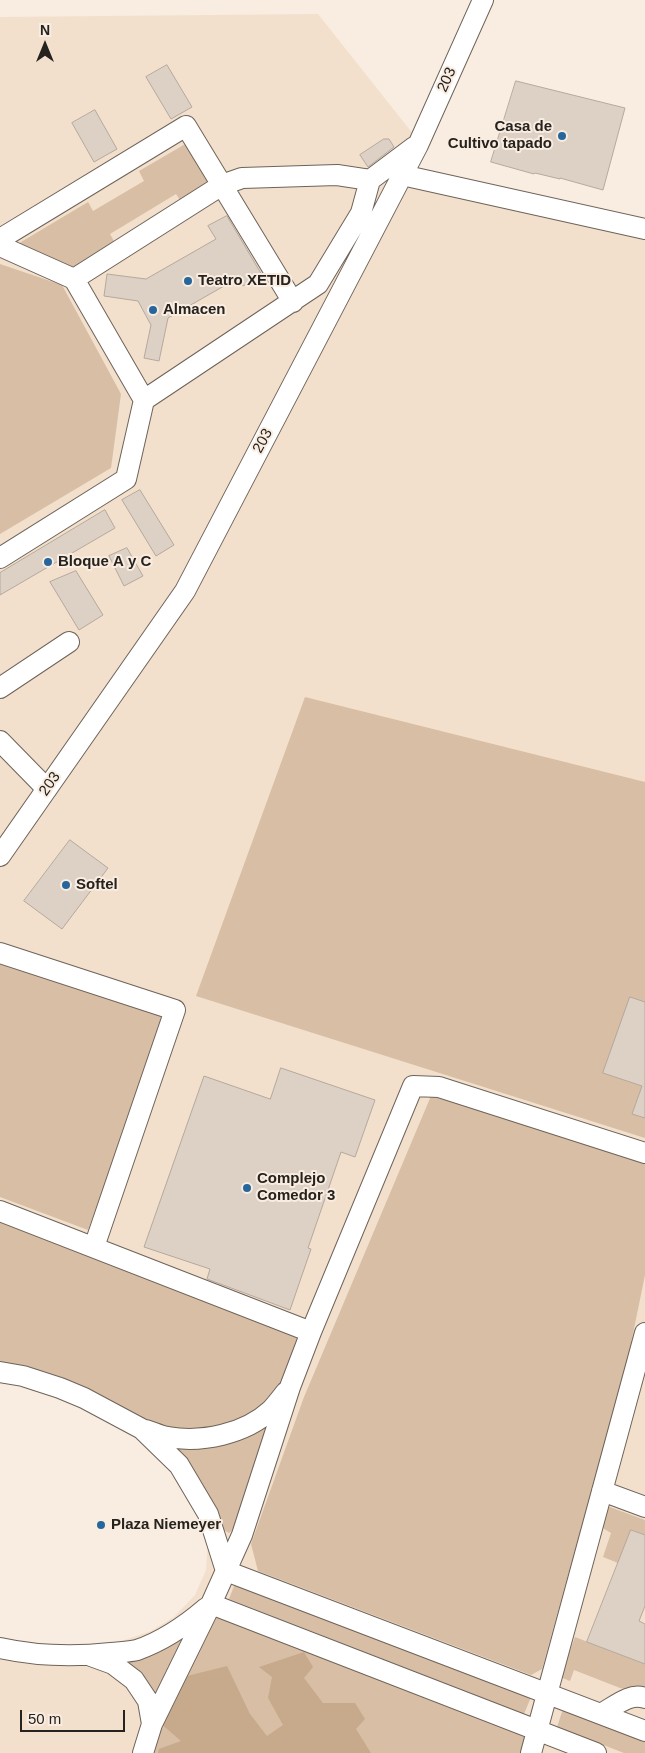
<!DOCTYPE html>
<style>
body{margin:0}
#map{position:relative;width:645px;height:1753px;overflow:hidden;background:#f9ece0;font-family:Arial,sans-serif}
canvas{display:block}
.north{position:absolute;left:20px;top:20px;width:50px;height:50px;-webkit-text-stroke:4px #f9ece0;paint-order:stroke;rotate:0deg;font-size:14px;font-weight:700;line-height:20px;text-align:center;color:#26221e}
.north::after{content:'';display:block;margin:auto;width:18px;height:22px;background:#26221e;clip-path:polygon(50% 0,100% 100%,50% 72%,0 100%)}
.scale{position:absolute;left:20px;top:1710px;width:105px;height:22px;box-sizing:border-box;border:2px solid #26221e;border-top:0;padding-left:6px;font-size:15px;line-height:18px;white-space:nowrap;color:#26221e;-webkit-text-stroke:4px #f9ece0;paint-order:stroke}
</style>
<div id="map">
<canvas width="645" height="1753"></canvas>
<div class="north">N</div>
<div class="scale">50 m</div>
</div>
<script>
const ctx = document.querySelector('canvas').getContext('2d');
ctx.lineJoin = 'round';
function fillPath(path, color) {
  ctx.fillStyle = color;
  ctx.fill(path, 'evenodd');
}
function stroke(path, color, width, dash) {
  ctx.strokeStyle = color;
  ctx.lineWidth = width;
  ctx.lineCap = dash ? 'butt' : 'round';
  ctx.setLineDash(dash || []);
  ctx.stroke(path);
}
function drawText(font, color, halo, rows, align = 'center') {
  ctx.font = font + ' Arial,sans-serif';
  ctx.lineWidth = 4;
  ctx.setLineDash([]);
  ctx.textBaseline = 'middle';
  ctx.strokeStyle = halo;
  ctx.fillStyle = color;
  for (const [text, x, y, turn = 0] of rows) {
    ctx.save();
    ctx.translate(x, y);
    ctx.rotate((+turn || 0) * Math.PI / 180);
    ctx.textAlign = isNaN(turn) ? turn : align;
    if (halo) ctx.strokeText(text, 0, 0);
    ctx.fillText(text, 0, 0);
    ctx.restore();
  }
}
fillPath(new Path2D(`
 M318,14L425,149L413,181L645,233V1753H0V1641L68,1649L116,1643L151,1631L174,1617L195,1595L206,1570L208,1540L197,1510L173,1471L155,1452L128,1430L85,1404L0,1378V17Z`), '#f2e0cd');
fillPath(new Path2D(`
 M187,143L213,185L182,203L176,194L110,234L115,243L71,270L11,248L88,202L93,211L144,181L139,171Z
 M0,264L62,285L121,394L111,468L0,534Z
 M305,697L645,782V1138L196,996Z
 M0,960L166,1016L88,1230L0,1197Z
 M431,1096L645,1160V1275L628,1358L542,1669L531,1675L258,1571L251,1544L304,1397Z
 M0,1220L299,1336L288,1377L265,1405L216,1432H172L0,1366Z
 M279,1408L237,1526L229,1533L222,1529L174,1448H192Z
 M607,1506L645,1520V1535L631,1530L618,1563L603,1557L611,1533L601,1527Z
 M236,1581L531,1697L524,1714L229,1599Z
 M211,1604L537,1730L530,1753H143L152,1724L113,1664Z
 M575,1637L645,1664V1691L620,1688L574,1670L570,1681L560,1677Z
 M564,1706L645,1738V1753H624L557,1727Z`), '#d7bea5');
fillPath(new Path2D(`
 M304,1652L313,1667L304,1678L323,1703H355L365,1719L356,1729L371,1753H158L159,1749L181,1741L152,1716L163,1682L227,1666L250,1714L267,1736L283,1725L268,1698L272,1677L259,1667Z`), '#c7aa8b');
const building = new Path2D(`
 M167,65L192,107L171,119L146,77Z
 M516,81L625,108L603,190L560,178V179L535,173L534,174L491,162Z
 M95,110L117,149L94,162L72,123Z
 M384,139H389L394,147L368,167L360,155Z
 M227,216L262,275L243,286L238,278L168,318L159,361L144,358L151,325L138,301L104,296L107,274L146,279L216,239L208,226Z
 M140,490L174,545L156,556L122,500Z
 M105,510L115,528L0,595V573Z
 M127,548L143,576L124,586L109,556Z
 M76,571L103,615L79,630L50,582Z
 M70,840L108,868L62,929L24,901Z
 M630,997L645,1002V1118L632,1114L642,1086L603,1073Z
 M281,1068L375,1100L355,1157L341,1152L308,1248L311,1249L290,1310L207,1279L210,1269L144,1247L204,1076L270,1099Z
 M631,1530L645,1535V1606L639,1621L645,1624V1664L587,1642Z`);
fillPath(building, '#ddd1c5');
stroke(building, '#b5a99d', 1);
const minor = new Path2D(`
 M402,175L645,229
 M370,180L414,147
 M0,239L186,126L293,302
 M0,246L74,279L144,400L126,479L0,558
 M74,279L222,185L242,178L337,175L370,180L361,213L318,284L144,400
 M0,688L69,642
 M0,741L47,789
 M0,856L185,591L418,145L483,0
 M0,953L175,1010L94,1247
 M0,1211L311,1332
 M0,1372L23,1376L60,1388L84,1398L142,1429L179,1465L208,1514L226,1571
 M146,1430C153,1432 160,1436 168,1437C202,1443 245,1434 271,1410C276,1405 281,1398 286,1392
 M602,1491L645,1507
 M226,1571L645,1731
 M211,1604L596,1753
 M0,1648C36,1656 73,1657 111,1653C119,1652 129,1652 137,1650C163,1641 185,1626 206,1608
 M91,1656L113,1664L134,1680L148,1701L152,1724
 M601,1714C614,1707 630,1692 645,1698
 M143,1753L152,1724L211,1604L242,1535L290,1387L311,1332L413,1086L439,1087L645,1153
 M531,1753L645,1333`);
stroke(minor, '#6e6359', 22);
stroke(minor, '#fff', 20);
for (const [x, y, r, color] of [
 [562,136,5,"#27669c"],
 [188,281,5,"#27669c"],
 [153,310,5,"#27669c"],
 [48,562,5,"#27669c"],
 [66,885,5,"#27669c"],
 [247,1188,5,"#27669c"],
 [101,1525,5,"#27669c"]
]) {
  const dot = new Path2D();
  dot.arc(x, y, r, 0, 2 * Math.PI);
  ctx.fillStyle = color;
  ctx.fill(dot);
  stroke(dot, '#f9ece0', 2);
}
drawText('15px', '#26221e', '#f9ece0', [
 ["203",447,80,-66],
 ["203",263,441,-62],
 ["203",50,784,-55]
]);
drawText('bold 15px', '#26221e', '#f9ece0', [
 ["Casa de",552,127,"right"],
 ["Cultivo tapado",552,144,"right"],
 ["Teatro XETID",198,281],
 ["Almacen",163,310],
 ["Bloque A y C",58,562],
 ["Softel",76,885],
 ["Complejo",257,1179],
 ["Comedor 3",257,1196],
 ["Plaza Niemeyer",111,1525]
], 'left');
</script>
